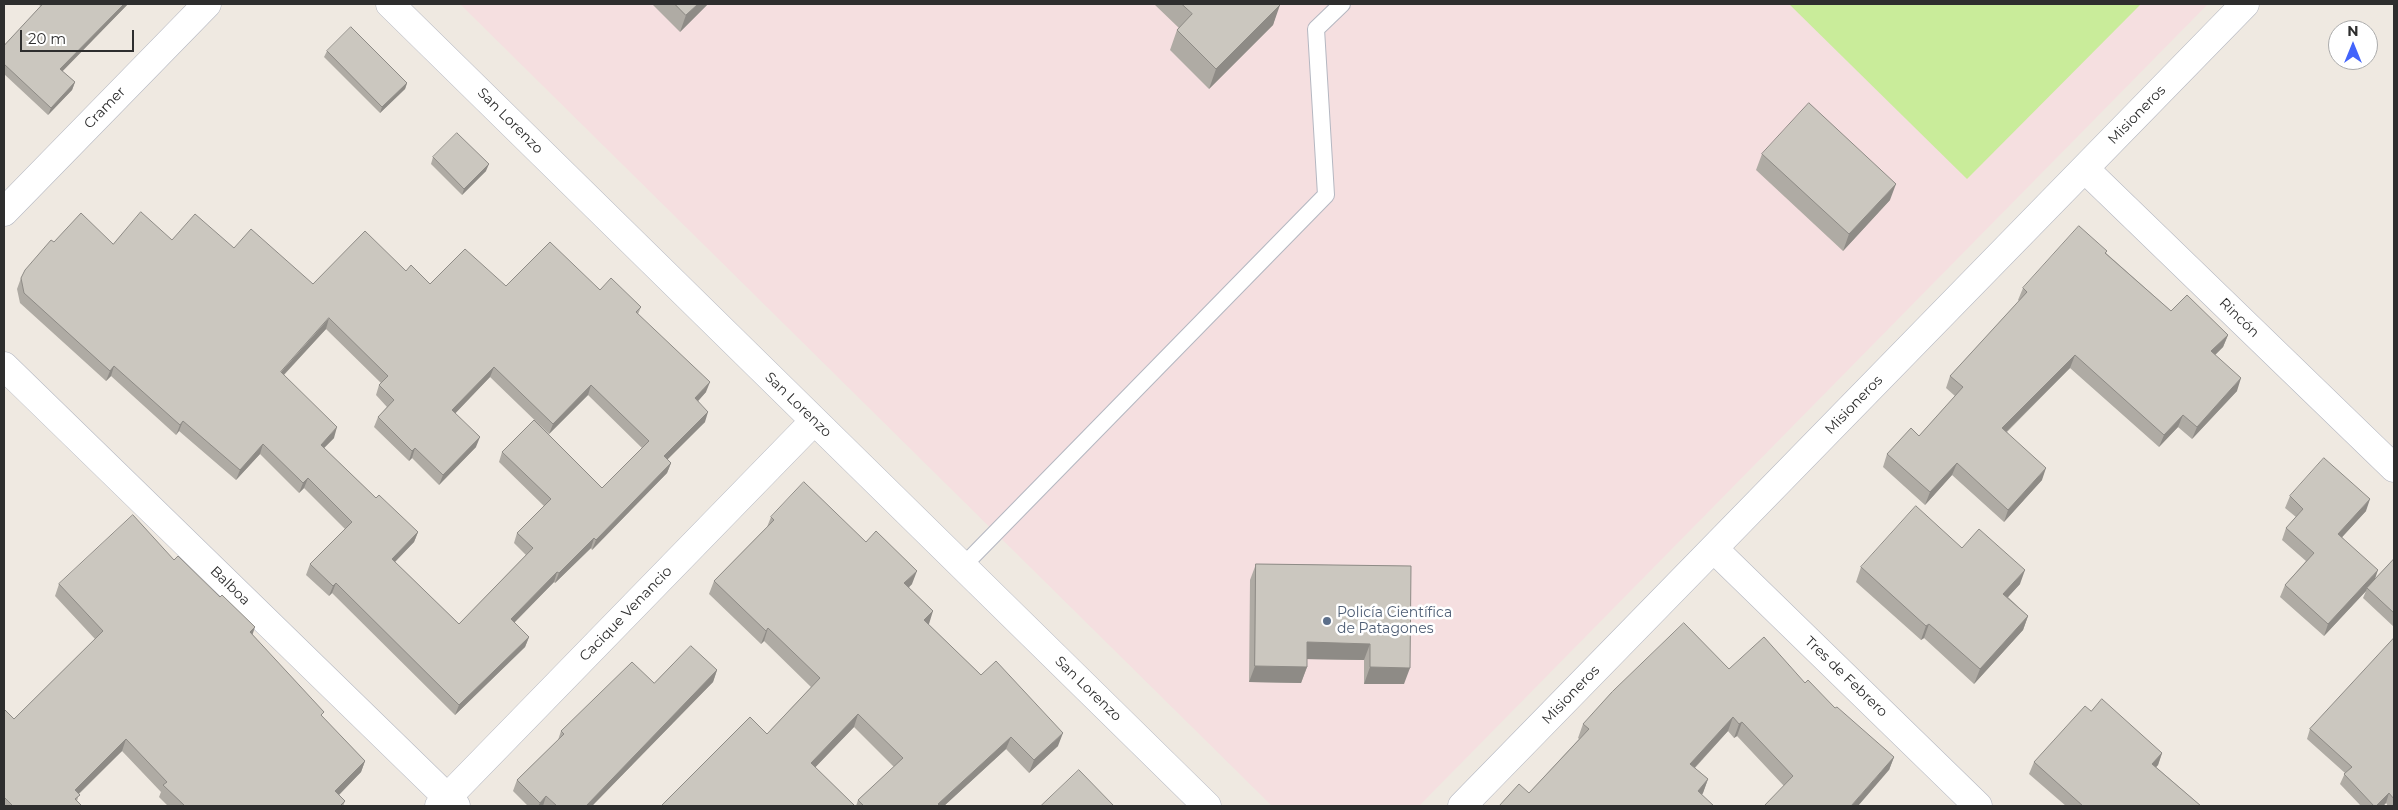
<!DOCTYPE html>
<meta charset="utf-8">
<style>
body{margin:0}
#map{position:relative;width:2398px;height:810px;overflow:hidden;background:#efe9e1;font-family:Montserrat,sans-serif}
canvas{display:block}
.frame{position:absolute;inset:0;border:5px solid #2e2e2e;pointer-events:none}
.north{position:absolute;left:2328px;top:20px;width:50px;height:50px;box-sizing:border-box;background:#fff;border:1px solid #ababab;border-radius:50%;rotate:0deg;font-size:14px;font-weight:700;line-height:20px;text-align:center;color:#2e2e2e}
.north::after{content:'';display:block;margin:auto;width:18px;height:22px;background:#4264fb;clip-path:polygon(50% 0,100% 100%,50% 72%,0 100%)}
.scale{position:absolute;left:20px;top:30px;width:114px;height:22px;box-sizing:border-box;border:2px solid #2e2e2e;border-top:0;padding-left:6px;font-size:15px;line-height:18px;white-space:nowrap;color:#2e2e2e;-webkit-text-stroke:4px #fff;paint-order:stroke}
</style>
<div id="map">
<canvas width="2398" height="810"></canvas>
<div class="frame"></div>
<div class="north">N</div>
<div class="scale">20 m</div>
</div>
<script>
const ctx = document.querySelector('canvas').getContext('2d');
ctx.lineJoin = 'round';
function fillPath(path, color) {
  ctx.fillStyle = color;
  ctx.fill(path, 'evenodd');
}
function stroke(path, color, width, dash) {
  ctx.strokeStyle = color;
  ctx.lineWidth = width;
  ctx.lineCap = dash ? 'butt' : 'round';
  ctx.setLineDash(dash || []);
  ctx.stroke(path);
}
function drawText(font, color, halo, rows, align = 'center') {
  ctx.font = font + ' Montserrat,sans-serif';
  ctx.lineWidth = 5;
  ctx.setLineDash([]);
  ctx.textBaseline = 'middle';
  ctx.strokeStyle = halo;
  ctx.fillStyle = color;
  for (const [text, x, y, turn = 0] of rows) {
    ctx.save();
    ctx.translate(x, y);
    ctx.rotate((+turn || 0) * Math.PI / 180);
    ctx.textAlign = isNaN(turn) ? turn : align;
    if (halo) ctx.strokeText(text, 0, 0);
    ctx.fillText(text, 0, 0);
    ctx.restore();
  }
}
fillPath(new Path2D(`
 M460,4H2208L1419,806H1272Z`), '#f5dfe0');
fillPath(new Path2D(`
 M1789,4H2141L1967,179Z`), '#c9ec9a');
const lane = new Path2D(`
 M963,566L1326,195L1316,29L1342,4`);
const street = new Path2D(`
 M390,4L1207,806
 M2085,169L2394,468
 M4,212L207,4
 M4,366L456,806
 M1714,549L1978,806
 M439,806L814,421
 M1462,806L2245,4`);
stroke(lane, '#b4b7c1', 18);
stroke(street, '#b4b7c1', 29);
stroke(lane, '#fff', 16);
stroke(street, '#fff', 28);
fillPath(new Path2D(`
 M40,4H128L62,71L75,82L72,90L48,115L4,74V46L41,6L39,5Z
 M652,4H708L680,32Z
 M1154,4H1279L1273,25L1209,89L1170,50L1177,30L1179,28Z
 M327,51L407,83L405,89L380,113L324,57Z
 M1762,154L1890,200L1843,251L1756,170Z
 M433,157L486,171L462,195L431,164Z
 M172,240L234,248L313,284L406,271L430,284L600,290L641,307L638,314L706,392L698,401L705,422L667,459L671,463L667,473L592,550L591,548L555,583L554,582L514,623L529,637L525,647L455,715L332,593L329,596L306,575L310,564L345,529L304,488L299,493L260,454L236,480L179,431L176,435L111,376L106,381L20,303L17,289L21,278L54,242L113,244ZM326,329L381,383L379,385L376,395L387,407L378,417L374,427L409,461L412,458L439,485L476,447L455,413L490,377L549,434L588,395L642,448L602,488L502,452L499,462L544,506L517,533L514,543L526,555L459,624L395,562L414,542L418,532L376,498L324,448L334,438L284,375Z
 M2107,251L2106,253L2171,311L2228,335L2223,347L2215,355L2237,391L2192,439L2178,427L2159,447L2070,368L2007,432L2042,480L2004,522L1952,475L1925,505L1883,467L1887,454L1919,436L1955,396L1946,388L1950,376L2019,301L2018,300L2023,288Z
 M2290,496L2366,511L2342,537L2375,579L2394,559V627L2363,598L2366,591L2324,636L2280,597L2285,585L2306,561L2282,540L2286,528L2296,517L2285,508Z
 M771,517L866,542L912,584L909,587L928,624L981,675L1058,746L1029,773L1006,749L944,806H856L858,800L894,767L854,727L815,767L854,805V806H661L767,734L811,687L764,641L761,644L709,594L714,581L767,527Z
 M1962,548L2020,584L2008,597L2028,616L2023,630L1974,684L1924,638L1921,640L1856,582L1861,567Z
 M174,560L252,634L322,717L365,761L361,772L339,795L345,801L343,806H168L159,797L161,792L122,751L79,794L77,801L82,806H4V709L14,719L95,639L55,596L59,584Z
 M1256,564L1411,566L1404,684H1364V660L1307,659V667L1301,683L1249,682L1250,580Z
 M2394,638V806H2388L2386,803L2383,806H2361L2340,784L2345,773L2307,739L2310,729Z
 M1729,669L1805,683L1835,708L1894,757L1889,770L1784,786L1737,736L1734,738L1728,731L1695,768L1708,779L1702,795L1529,793L1579,739L1578,738L1583,724Z
 M717,670L713,682L592,806H528L513,791L517,780L558,740L561,731L654,683Z
 M2091,711L2162,753L2158,765L2156,767L2201,806H2066L2029,774L2034,762Z`), '#afaba4');
fillPath(new Path2D(`
 M124,4H128L57,77L60,69Z
 M698,4H708L680,32L686,15Z
 M1280,5L1273,25L1209,89L1216,69Z
 M75,82L72,90L48,115L51,108Z
 M407,83L405,89L380,113L382,107Z
 M489,164L486,171L462,195L464,189Z
 M1896,184L1890,200L1843,251L1849,234Z
 M329,318L326,329L277,382L281,372Z
 M2228,335L2223,347L2207,363L2211,351Z
 M2075,355L2070,368L1998,440L2002,428Z
 M114,366L111,376L106,381L110,371Z
 M494,367L490,377L449,420L452,410Z
 M2241,378L2237,391L2192,439L2197,427Z
 M710,382L706,392L691,409L695,398Z
 M591,385L588,395L549,434L553,424Z
 M708,412L705,422L661,466L664,456Z
 M2183,415L2178,427L2159,447L2164,435Z
 M183,421L179,431L176,435L180,425Z
 M337,427L334,438L317,455L321,445Z
 M480,437L476,447L439,485L443,475Z
 M263,444L260,454L236,480L240,470Z
 M415,448L412,458L409,461L412,451Z
 M671,463L667,473L592,550L596,540Z
 M1957,463L1952,475L1925,505L1930,492Z
 M2046,468L2042,480L2004,522L2008,510Z
 M308,478L304,488L299,493L303,483Z
 M2370,499L2366,511L2334,546L2338,534Z
 M418,532L414,542L388,569L392,559Z
 M594,538L591,548L555,583L559,573Z
 M2025,570L2020,584L1998,608L2003,594Z
 M2378,570L2374,582L2367,588L2366,591L2324,636L2328,624Z
 M917,571L912,584L900,596L904,583Z
 M557,572L554,582L507,630L511,619Z
 M336,583L332,593L329,596L333,586Z
 M933,611L929,624L920,633L924,620Z
 M2028,616L2023,630L1974,684L1980,669Z
 M1929,624L1924,638L1921,640L1926,626Z
 M255,627L251,639L250,632Z
 M768,628L764,641L761,644L766,631Z
 M529,637L525,647L455,715L459,705Z
 M1307,642L1370,644L1364,660L1301,659Z
 M1255,666L1307,667L1301,683L1249,682Z
 M1370,667L1410,668L1404,684H1364Z
 M717,670L713,682L592,806H586Z
 M858,714L854,727L807,776L811,763Z
 M1733,717L1728,731L1685,778L1690,764Z
 M1742,722L1737,736L1734,738L1739,724Z
 M1063,733L1058,746L1029,773L1034,760Z
 M1011,737L1006,749L944,806H937L938,804Z
 M126,739L122,751L70,802L75,790Z
 M2162,753L2158,765L2148,776L2152,764Z
 M1894,757L1889,770L1858,806H1851Z
 M365,761L361,772L331,803L335,791Z
 M1708,779L1703,793L1693,805L1698,791Z
 M2389,793L2386,803L2383,806H2376Z
 M546,796L543,806H538L540,803Z`), '#8e8b86');
const building = new Path2D(`
 M43,4H124L60,69L75,82L51,108L4,64V46Z
 M675,4H698L686,15Z
 M1182,4H1279L1280,5L1216,69L1177,30L1192,14Z
 M351,27L407,83L382,107L327,51Z
 M1809,103L1896,184L1849,234L1762,154Z
 M457,133L489,164L464,189L433,157Z
 M141,212L172,240L195,214L234,248L251,229L313,284L365,231L406,271L411,265L430,284L465,249L506,286L550,242L600,290L611,278L641,307L636,312L710,382L695,398L708,412L664,456L671,463L596,540L594,538L559,573L557,572L511,619L529,637L459,705L336,583L333,586L310,564L352,522L308,478L303,483L263,444L240,470L183,421L180,425L114,366L110,371L24,293L21,278L25,270L51,240L54,242L81,213L113,244ZM329,318L388,376L379,385L394,400L378,417L412,451L415,448L443,475L480,437L452,410L494,367L553,424L591,385L649,441L602,488L534,420L502,452L551,499L517,533L533,548L459,624L392,559L418,532L379,495L376,498L321,445L337,427L281,372Z
 M2079,226L2107,251L2105,253L2171,311L2187,295L2228,335L2211,351L2241,378L2197,427L2183,415L2164,435L2075,355L2002,428L2046,468L2008,510L1957,463L1930,492L1887,454L1911,428L1919,436L1963,387L1950,376L2027,292L2023,288Z
 M2324,458L2370,499L2338,534L2378,570L2328,624L2285,585L2314,553L2286,528L2303,509L2290,496Z
 M804,482L866,542L876,531L917,571L904,583L933,611L924,620L981,675L996,661L1063,733L1034,760L1011,737L938,804L940,806H864L858,800L903,758L858,714L811,763L854,805L853,806H661L750,717L767,734L820,678L768,628L766,631L714,581L774,520L771,517Z
 M1916,506L1962,548L1979,529L2025,570L2003,594L2028,616L1980,669L1929,624L1926,626L1861,567Z
 M133,515L174,560L178,556L220,597L222,595L255,627L250,632L324,712L321,715L365,761L335,791L345,801L340,806H185L163,785L167,782L126,739L75,790L80,795L75,799L82,806H13L4,797V709L14,719L103,631L59,584Z
 M2394,559V613L2367,588Z
 M1256,564L1411,566L1410,668L1370,667V644L1307,642V667L1255,666Z
 M1684,623L1729,669L1764,637L1805,683L1808,680L1835,708L1837,707L1894,757L1851,806H1764L1793,776L1742,722L1739,724L1733,717L1690,764L1708,779L1698,791L1714,806H1499L1519,784L1529,793L1589,729L1583,724L1612,692Z
 M2394,638V799L2389,793L2376,806H2374L2344,774L2352,767L2310,729Z
 M691,646L717,670L586,806H557L546,796L540,803L517,780L564,734L561,731L632,662L654,683Z
 M2102,699L2162,753L2152,764L2201,806H2083L2034,762L2085,706L2091,711Z
 M1079,770L1114,806H1041Z`);
fillPath(building, '#cbc7bf');
stroke(building, '#8e8b86', 1);
for (const [x, y, r, color] of [
 [1327,621,5,"#5c6f8a"]
]) {
  const dot = new Path2D();
  dot.arc(x, y, r, 0, 2 * Math.PI);
  ctx.fillStyle = color;
  ctx.fill(dot);
  stroke(dot, '#fff', 2);
}
drawText('14px', '#2e2e2e', '#fff', [
 ["Cramer",105,108,-46],
 ["Misioneros",2137,115,-46],
 ["San Lorenzo",510,121,45],
 ["Rincón",2239,318,44],
 ["San Lorenzo",798,405,44],
 ["Misioneros",1854,405,-46],
 ["Balboa",230,586,44],
 ["Cacique Venancio",626,614,-46],
 ["Tres de Febrero",1846,677,44],
 ["San Lorenzo",1088,689,44],
 ["Misioneros",1571,695,-46]
]);
drawText('14px', '#4e5e75', '#fff', [
 ["Policía Científica",1337,613],
 ["de Patagones",1337,629]
], 'left');
</script>
